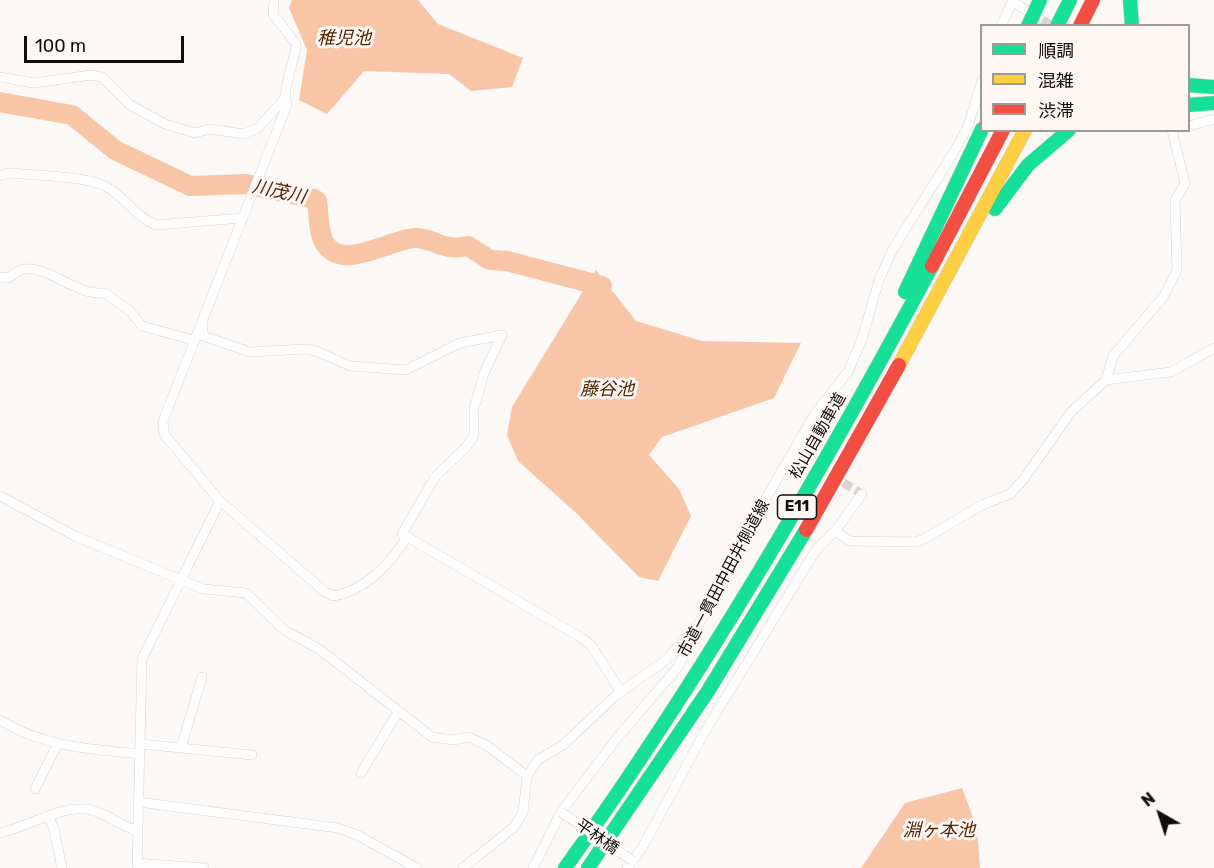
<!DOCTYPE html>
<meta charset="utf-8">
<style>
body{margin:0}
#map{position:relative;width:1214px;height:868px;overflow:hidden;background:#fbf8f6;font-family:Rubik,"Noto Sans JP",sans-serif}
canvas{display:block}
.legend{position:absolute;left:980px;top:24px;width:210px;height:108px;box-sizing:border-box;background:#fef7f3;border:2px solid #a09a97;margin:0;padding:8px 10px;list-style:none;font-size:18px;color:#120e0c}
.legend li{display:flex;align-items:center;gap:12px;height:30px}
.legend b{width:30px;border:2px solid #a09a97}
.north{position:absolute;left:1130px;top:784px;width:60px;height:60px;-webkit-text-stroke:4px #fef7f3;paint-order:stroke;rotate:321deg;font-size:16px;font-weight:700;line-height:24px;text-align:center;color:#120e0c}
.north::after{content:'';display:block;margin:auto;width:21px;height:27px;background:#120e0c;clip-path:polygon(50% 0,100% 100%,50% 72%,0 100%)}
.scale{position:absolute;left:24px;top:36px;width:160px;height:27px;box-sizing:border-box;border:3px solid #120e0c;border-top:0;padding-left:8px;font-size:18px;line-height:21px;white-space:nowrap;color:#120e0c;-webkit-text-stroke:4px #fef7f3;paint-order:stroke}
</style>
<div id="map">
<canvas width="1214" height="868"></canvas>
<ul class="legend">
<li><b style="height:8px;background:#16e098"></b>順調</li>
<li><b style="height:8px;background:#ffcf43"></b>混雑</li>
<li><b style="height:8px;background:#f24e42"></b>渋滞</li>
</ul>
<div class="north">N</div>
<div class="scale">100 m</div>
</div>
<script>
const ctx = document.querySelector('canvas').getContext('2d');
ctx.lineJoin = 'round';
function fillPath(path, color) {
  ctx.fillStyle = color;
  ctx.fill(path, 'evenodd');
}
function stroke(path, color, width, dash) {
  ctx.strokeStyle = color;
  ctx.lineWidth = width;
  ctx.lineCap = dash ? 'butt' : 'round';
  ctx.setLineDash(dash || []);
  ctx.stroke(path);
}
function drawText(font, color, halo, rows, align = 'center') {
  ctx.font = font + ' Rubik,"Noto Sans JP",sans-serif';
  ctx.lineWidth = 6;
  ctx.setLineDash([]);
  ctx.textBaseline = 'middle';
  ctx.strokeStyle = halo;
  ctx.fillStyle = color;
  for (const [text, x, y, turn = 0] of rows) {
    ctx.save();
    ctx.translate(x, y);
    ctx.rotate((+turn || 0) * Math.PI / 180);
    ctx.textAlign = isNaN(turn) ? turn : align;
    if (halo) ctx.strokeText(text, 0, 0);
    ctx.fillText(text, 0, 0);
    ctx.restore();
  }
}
fillPath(new Path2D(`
 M292,0H418L438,24L523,58L512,87L471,91L449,74L364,71L327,114L299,100L307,50L289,8Z
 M596,270L636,321L702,341L801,343L774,398L662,437L649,455L679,489L691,516L658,581L639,577L574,511L518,461L507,435L512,407Z
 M962,788L977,828L980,868H861L905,803Z`), '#f8c5a7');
stroke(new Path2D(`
 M0,102L72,115L115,150L190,186L246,184L314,199L317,201C319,214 318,231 324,242C341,273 390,239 415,238C435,238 442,252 468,246L490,260L507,261L602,286`), '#f8c5a7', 20);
stroke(new Path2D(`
 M1031,13L1052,26
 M832,476L862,494`), '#d8d5d3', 9, [9, 4.5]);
const street = new Path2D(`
 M274,0L273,14L296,44C295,62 281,89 287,105L163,421L164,434L220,501L325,592L333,596C365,591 391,563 407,537
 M1012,1L1026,10
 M1001,26L1013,0
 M0,77L34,83L91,75L102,77L130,105L165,124L195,133L210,129L244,134L258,128L285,98
 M1188,126L1214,119
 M0,176L8,173C32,175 86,176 105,186C125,196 135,217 156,225L242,218
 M0,277L8,278C13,275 19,270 25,269C47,265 76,296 105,293L130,311L142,326L193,340
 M203,319V336L250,352L305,349L316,351L350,366L406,370L460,343L502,335
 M502,335L484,373L474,409V435L467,446L435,477L402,534L582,638L591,645L621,692
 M1106,380L1113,356L1164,296L1177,270L1175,201L1185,183L1172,130
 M793,452L807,461
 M0,496L75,536L203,589L246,593L284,630L319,649L432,737L453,740L469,737L486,745L527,776
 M835,531L850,541L916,542L924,539L982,505L1010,494L1023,480L1071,412L1106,380L1171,372L1214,348
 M0,720C43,747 91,749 140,754
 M141,744L252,755
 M181,748L202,677
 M361,773L398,712
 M35,789L57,745
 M138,802L338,828L357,835L417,868
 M49,817L54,829L62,868
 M0,833C29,827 67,801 95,811C109,816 123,826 137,831
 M137,863L204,868
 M137,868L142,659L220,501
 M463,868L514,827L523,812L527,776L538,760L563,745L615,696L666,660L695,627
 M533,868L561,812L618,737L678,667L724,573L759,510L816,412L848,372L862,339L879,280L893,249L957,147L968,126L982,81
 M627,868L642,848L704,733L816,550L835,531L862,494`);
const fast = new Path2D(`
 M1130,0L1132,26
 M1028,26L1040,0
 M1057,26L1070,0
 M1188,85L1214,87
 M1188,105L1214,103
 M995,209L1028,165L1069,130
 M905,292L982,129
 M565,868C702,677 821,473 932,266
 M588,868L708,691L806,530`);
const slow = new Path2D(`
 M899,365L1025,130`);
const jam = new Path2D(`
 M1080,26L1093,0
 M932,266L1003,130
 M806,530L899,365`);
stroke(street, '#d8d5d3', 10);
stroke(fast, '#d8d5d3', 15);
stroke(slow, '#d8d5d3', 15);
stroke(jam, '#d8d5d3', 15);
stroke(street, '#fefefe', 9);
stroke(fast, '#16e098', 14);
stroke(slow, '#ffcf43', 14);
stroke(jam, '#f24e42', 14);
const streetBridge = new Path2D(`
 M561,812L633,861`);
stroke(streetBridge, '#d8d5d3', 10, []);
stroke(streetBridge, '#fefefe', 9);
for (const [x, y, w] of [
 [797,507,39]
]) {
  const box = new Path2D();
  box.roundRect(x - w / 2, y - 12, w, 24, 4.5);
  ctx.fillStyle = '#fef7f3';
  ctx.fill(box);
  stroke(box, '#120e0c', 1.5);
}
drawText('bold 15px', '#120e0c', null, [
 ["E11",797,507]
]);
drawText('16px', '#120e0c', '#fef7f3', [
 ["松山自動車道",818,436,-60],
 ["市道一貫田中田井側道線",724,579,-62],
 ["平林橋",597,837,35]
]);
drawText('italic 18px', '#512504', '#fef7f3', [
 ["稚児池",344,39],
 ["川茂川",279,192,12],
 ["藤谷池",607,390],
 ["淵ヶ本池",939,831]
]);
</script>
